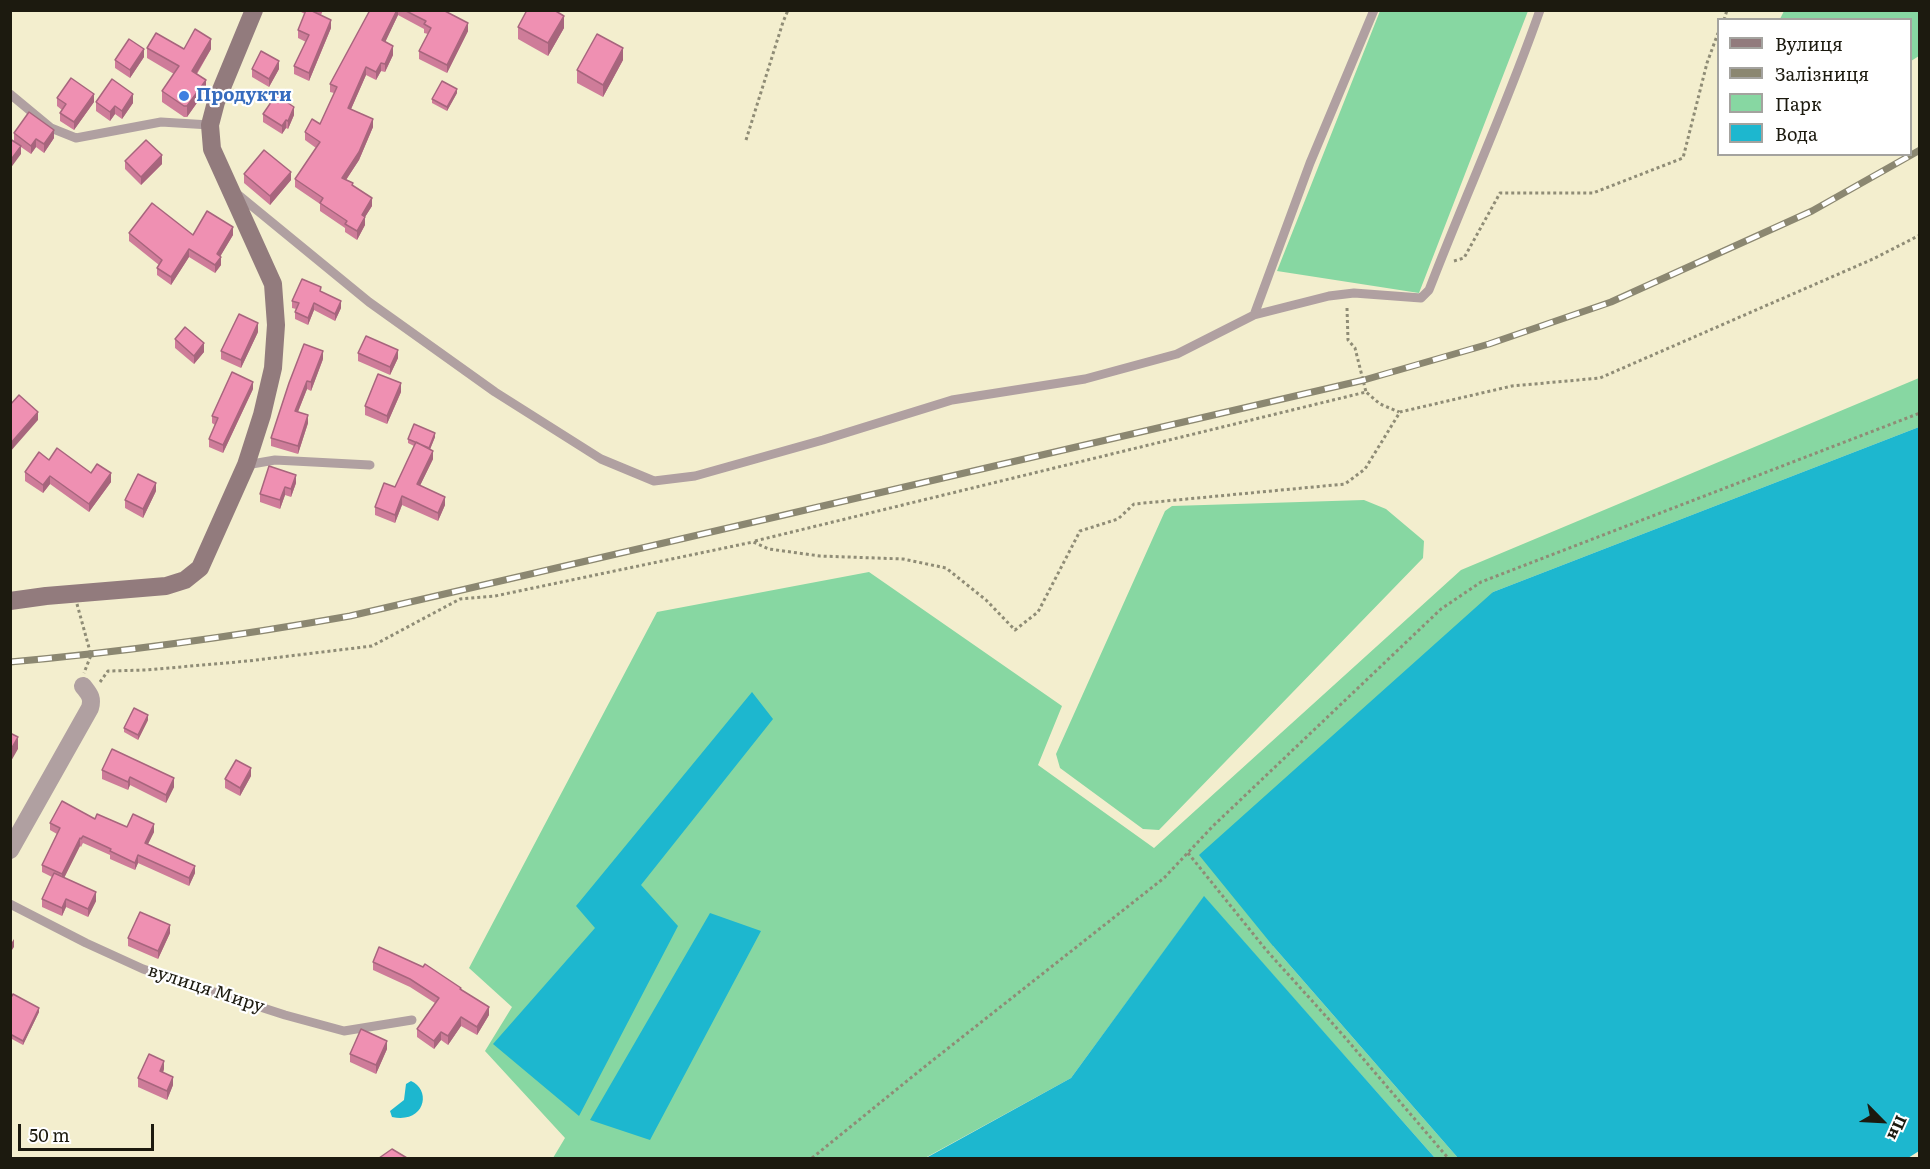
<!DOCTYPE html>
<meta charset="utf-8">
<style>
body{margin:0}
#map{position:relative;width:1930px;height:1169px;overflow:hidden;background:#f3eece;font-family:Literata,serif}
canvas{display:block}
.frame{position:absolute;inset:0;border:12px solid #1c1a0f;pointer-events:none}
.legend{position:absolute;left:1717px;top:18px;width:195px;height:138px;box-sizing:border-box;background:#fff;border:2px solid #a4a39f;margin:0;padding:8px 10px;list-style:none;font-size:18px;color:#1c1a0f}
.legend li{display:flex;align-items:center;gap:12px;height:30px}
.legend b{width:30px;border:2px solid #a4a39f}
.north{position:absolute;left:1852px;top:1091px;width:60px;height:60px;-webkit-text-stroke:4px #fff;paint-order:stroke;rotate:114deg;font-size:16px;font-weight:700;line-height:24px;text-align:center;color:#1c1a0f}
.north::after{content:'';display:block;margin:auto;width:21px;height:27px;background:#1c1a0f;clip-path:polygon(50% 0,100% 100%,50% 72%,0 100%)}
.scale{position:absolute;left:18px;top:1124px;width:136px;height:27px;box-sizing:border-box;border:3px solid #1c1a0f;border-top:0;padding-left:8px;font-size:18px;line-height:21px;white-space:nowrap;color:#1c1a0f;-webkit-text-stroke:4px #fff;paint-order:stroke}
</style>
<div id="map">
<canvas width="1930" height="1169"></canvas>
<div class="frame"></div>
<ul class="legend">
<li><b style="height:8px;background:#927b7d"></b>Вулиця</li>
<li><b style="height:8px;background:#8b8771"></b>Залізниця</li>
<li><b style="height:16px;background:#87d7a2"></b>Парк</li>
<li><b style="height:16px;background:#1db7cf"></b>Вода</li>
</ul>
<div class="north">Пн</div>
<div class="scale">50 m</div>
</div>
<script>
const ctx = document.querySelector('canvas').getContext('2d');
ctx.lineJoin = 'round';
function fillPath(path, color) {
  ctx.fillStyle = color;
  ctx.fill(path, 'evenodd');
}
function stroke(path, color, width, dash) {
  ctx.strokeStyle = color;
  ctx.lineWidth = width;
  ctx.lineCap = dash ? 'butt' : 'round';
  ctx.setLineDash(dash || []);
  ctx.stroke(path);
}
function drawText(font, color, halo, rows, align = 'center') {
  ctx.font = font + ' Literata,serif';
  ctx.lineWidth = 4.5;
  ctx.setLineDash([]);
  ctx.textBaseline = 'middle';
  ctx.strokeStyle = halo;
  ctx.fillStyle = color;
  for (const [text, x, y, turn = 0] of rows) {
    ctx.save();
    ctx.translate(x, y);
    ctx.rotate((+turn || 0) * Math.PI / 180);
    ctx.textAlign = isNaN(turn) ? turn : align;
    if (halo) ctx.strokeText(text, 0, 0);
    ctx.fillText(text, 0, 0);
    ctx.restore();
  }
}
fillPath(new Path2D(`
 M1380,11H1528L1419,293L1277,271Z
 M1784,11H1919V56L1911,61L1910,20L1780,19Z
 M1919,378V427L1493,592L1273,946L1458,1158H1435L1204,897L1071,1078L925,1158H553L565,1138L485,1051L512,1007L469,968L657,612L869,572L1062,706L1038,765L1154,848L1461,570Z
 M1364,500L1386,509L1424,541L1423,558L1159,830L1143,829L1060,768L1056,754L1165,511L1172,506Z`), '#87d7a2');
fillPath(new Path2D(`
 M1919,427V1151L1908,1158H1458L1273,946L1199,855L1493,592Z
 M752,692L773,719L641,885L678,926L579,1116L493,1044L595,928L576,906Z
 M1204,896L1435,1158H926L1071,1078Z
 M710,913L761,931L650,1140L590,1120Z
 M411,1081C432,1090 425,1124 392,1117L390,1111L404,1100L406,1084Z`), '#1db7cf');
stroke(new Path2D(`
 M1724,20L1727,10
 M746,140L783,22L788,10
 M1454,261L1464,258L1500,193H1593L1683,158L1707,63L1718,33
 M1347,308L1348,340L1355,348L1366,392
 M755,541L1366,392L1380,404L1399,412
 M100,682L108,671L146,670L248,661L372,646L460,599L495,596L753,542L769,549L820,556L903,559L946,568L986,600L1015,630L1038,612L1080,531L1118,519L1134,504L1345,484L1365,469L1400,412L1512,386L1600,378L1873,259L1920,235
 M1188,853L1267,951L1342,1034L1448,1158
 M812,1158L923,1068L1164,878L1213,826L1441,609L1481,582L1920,413`), '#8f8c76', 3, [3, 3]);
stroke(new Path2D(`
 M10,94L51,128L76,138L161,122L210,125
 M236,193L369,302L495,392L601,459L654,481L695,476L823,440L952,400L1085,379L1177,354L1254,315L1329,296L1354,293L1421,298L1429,290C1465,196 1507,105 1540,10
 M1254,315L1310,163L1374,10
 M246,465L275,460L370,465
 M10,904L86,943L143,969L285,1015L344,1031L412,1020`), '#b0a0a1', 9);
stroke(new Path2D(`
 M10,850L90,708C93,697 89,694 83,686`), '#b0a0a1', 18);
stroke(new Path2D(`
 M10,601L46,596L166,586L185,580L200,568L246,465L262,415L273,368L276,325L273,284L212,149L210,125L216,102L254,10`), '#927b7d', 18);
const rail = new Path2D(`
 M10,662C124,652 237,636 350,616L1364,380L1489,344L1611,302L1812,211L1920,150`);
stroke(rail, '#8b8771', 7);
stroke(rail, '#fff', 4.5, [14]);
stroke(new Path2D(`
 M77,604L91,655L84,673`), '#8f8c76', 3, [3, 3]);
fillPath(new Path2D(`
 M301,10H323L321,15L331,28L309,81L294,74V66L306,42L298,38V30L305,14L301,12Z
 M370,10H443L468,31L447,73L419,59V51L428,34L424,33V29L398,15L385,42L393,55L385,72L381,71L376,80L366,75L351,109L373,127L359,160L346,180L372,206L365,217V225L357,240L345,232V228L320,211V204L295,187V179L316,148L305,140V132L320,124L334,93L330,92V84Z
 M518,27L564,28L548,56L518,39Z
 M147,48L211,49L197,74L206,90L187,117H184L162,102V91L174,74L147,58Z
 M144,57L130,78L115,68V60Z
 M623,60L603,97L577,83V70Z
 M252,69H279L269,87L252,77Z
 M457,93L447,111L432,103V99Z
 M57,98L94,102L74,130L60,121V113L62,110L57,106Z
 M96,102L133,103L122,119L115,114L110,121L96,111Z
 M263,114L294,115L288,129L286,128L282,134L263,122Z
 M14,133L54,138L44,153L36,147L31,154L21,147V154L14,141Z
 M125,161L162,164L141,185L125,169Z
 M244,174L291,180L270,205L244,183Z
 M129,233L193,235H233L220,256L221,265L215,273L189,257L171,285L157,275V268L159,265L129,241Z
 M321,291L341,308L335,321L314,310L308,325L295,319V312L296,309L292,308V301Z
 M258,332L241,368L221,359V351Z
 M175,339L204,352L194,364L175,348Z
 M358,353L398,358L390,375L358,361Z
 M323,359L311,391L307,389L298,412L308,423L298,454L271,446V438L289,383Z
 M253,389L223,453L209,447V439L215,425L212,423V416Z
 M401,392L387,424L365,415V406Z
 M435,437L430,449L433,459L420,485L445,505L438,521L402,505L395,523L375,515V507L395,487L414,446L408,443V439Z
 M49,460L111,482L89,512L50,484L43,493L25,481V472Z
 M296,483L291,497L285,495L280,509L260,502V494Z
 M156,491L143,518L125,508V500Z
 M148,720L138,740L124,732V728Z
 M102,770L174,787L166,803L130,785L128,790L102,779Z
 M251,776L240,796L225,788V779Z
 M95,819L127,827L154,832L148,844L195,873L189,886L138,863L135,870L110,859V855L83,843L81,847L80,846L64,878L96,901L88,917L66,907L62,916L42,907V899L52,877L42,872V865L57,834L50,830V823Z
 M170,933L158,959L128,946V938Z
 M373,962L461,990L489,1015L477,1035L461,1026L448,1045L441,1040L434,1049L417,1037V1029L435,1003L410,987L373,970Z
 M10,999L39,1012L23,1045L10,1038Z
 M387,1049L376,1074L350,1062V1054Z
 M164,1069L163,1073L173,1085L167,1100L138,1087V1078Z`), '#ce7c99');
fillPath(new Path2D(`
 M397,10H398V15L382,49V40Z
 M564,16V28L548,56V43Z
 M331,20V28L309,81V73Z
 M468,23V31L447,73V65Z
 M211,39V49L192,81V71Z
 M393,46V55L385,72V64Z
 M623,48V60L603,97V85Z
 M144,49V57L130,78V70Z
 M279,61V69L269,87V79Z
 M381,63V71L376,80V72Z
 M366,67V75L348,116V108Z
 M206,80V90L187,117V106Z
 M457,89V93L447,111V107Z
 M94,94V102L74,130V122Z
 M133,94V103L122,119V111Z
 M115,106V114L110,121V112Z
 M294,107V115L288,129V121Z
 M373,119V127L359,160L342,186V178Z
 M286,120V128L282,134V126Z
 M54,130V138L44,153V144Z
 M36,139V147L31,154V146Z
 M21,146V154L10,169V161Z
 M162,155V164L141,185V177Z
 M291,172V180L270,205V196Z
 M372,198V206L365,217V225L357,240V231L362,215Z
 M233,227V235L217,262V254Z
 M189,249V257L171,285V277Z
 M221,257V265L215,273V265Z
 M341,301V308L335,321V314Z
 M314,303V310L308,325V318Z
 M258,323V332L241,368V360Z
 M204,343V352L194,364V356Z
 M398,350V358L390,375V367Z
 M323,351V359L311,391V382Z
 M307,381V389L295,419V411Z
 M253,382V389L223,453V445Z
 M401,383V392L387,424V416Z
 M38,412V420L10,452V444Z
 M308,415V423L298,454V446Z
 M435,433V437L429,452V448Z
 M433,451V459L417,492V484Z
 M111,473V482L89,512V504Z
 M296,475V483L291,497V489Z
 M50,476V484L43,493V485Z
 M156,483V491L143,518V509Z
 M285,487V495L280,509V500Z
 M402,496V505L395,523V515Z
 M445,497V505L438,521V513Z
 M148,715V720L138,740V735Z
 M18,737V749L10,763V751Z
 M251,768V776L240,796V788Z
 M130,777V785L128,790V782Z
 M174,778V787L166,803V795Z
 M154,824V832L145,850V843Z
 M80,838V846L62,882V874Z
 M138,855V863L135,870V863Z
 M195,866V873L189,886V878Z
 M96,892V901L88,917V909Z
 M66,899V907L62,916V908Z
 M170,925V933L158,959V951Z
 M14,939V947L10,953V945Z
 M489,1007V1015L477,1035V1027Z
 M39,1008V1012L23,1045V1041Z
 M461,1017V1026L448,1045V1036Z
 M441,1032V1040L434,1049V1041Z
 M387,1041V1049L376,1074V1065Z
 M164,1061V1069L160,1079V1071Z
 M173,1077V1085L167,1100V1091Z`), '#a7657d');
const building = new Path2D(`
 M306,10H310L331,20L309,73L294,66L309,35L298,30Z
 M370,10H397L382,40L393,46L385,64L381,63L376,72L366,67L348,108L373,119L359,152L342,178L353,183L352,185L372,198L362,215L365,217L357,231L345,224L347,221L320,203L323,198L295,179L320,142L305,132L312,119L320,124L337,87L330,84Z
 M404,10H443L468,23L447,65L419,51L431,28L424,24L426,21Z
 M527,10H554L564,16L548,43L518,27Z
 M195,29L211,39L192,71L206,80L187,106H184L162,91L179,66L147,48L156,33L184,49Z
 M597,34L623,48L603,85L577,70Z
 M129,39L144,49L130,70L115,60Z
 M261,51L279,61L269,79L252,69Z
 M71,78L94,94L74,122L60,113L66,104L57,98Z
 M112,79L133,94L122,111L115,106L110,112L96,102Z
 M442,81L457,89L447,107L432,99Z
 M276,95L294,107L288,121L286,120L282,126L263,114Z
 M29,112L54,130L44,144L36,139L31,146L14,133Z
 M10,139L21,146L10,161Z
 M146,140L162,155L141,177L125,161Z
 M264,150L291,172L270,196L244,174Z
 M152,203L193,235L207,211L233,227L217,254L221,257L215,265L189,249L171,277L157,268L162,260L129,233Z
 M302,279L321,287L320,291L341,301L335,314L314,303L308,318L295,312L299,303L292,301Z
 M239,314L258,323L241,360L221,351Z
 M185,327L204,343L194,356L175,339Z
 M366,336L398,350L390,367L358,353Z
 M304,344L323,351L311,382L307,381L295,411L308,415L298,446L271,438L289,383Z
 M232,372L253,382L223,445L209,439L218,418L212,416Z
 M378,374L401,383L387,416L365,406Z
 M19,395L38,412L10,444V405Z
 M414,424L435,433L429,448L408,439Z
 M416,442L433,451L417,484L445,497L438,513L402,496L395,515L375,507L384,483L395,487Z
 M57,448L91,473L97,464L111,473L89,504L50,476L43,485L25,472L39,452L49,460Z
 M269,466L296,475L291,489L285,487L280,500L260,494Z
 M138,474L156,483L143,509L125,500Z
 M134,708L148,715L138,735L124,728Z
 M10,733L18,737L10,751Z
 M112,749L174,778L166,795L130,777L128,782L102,770Z
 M236,760L251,768L240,788L225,779Z
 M62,801L95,819L97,814L127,827L133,814L154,824L145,843L195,866L189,878L138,855L135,863L110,851L111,849L83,836L81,839L80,838L62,874L42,865L60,828L50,823Z
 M54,873L96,892L88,909L66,899L62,908L42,899Z
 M140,912L170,925L158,951L128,938Z
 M379,947L423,967L425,964L461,988L460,989L489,1007L477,1027L461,1017L448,1036L441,1032L434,1041L417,1029L439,998L410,979L373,962Z
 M13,994L39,1008L23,1041L10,1034V999Z
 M361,1029L387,1041L376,1065L350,1054Z
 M149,1054L164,1061L160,1071L173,1077L167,1091L138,1078Z
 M392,1149L407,1158H379Z`);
fillPath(building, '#ef90b2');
stroke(building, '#a7657d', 1.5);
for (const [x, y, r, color] of [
 [184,96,6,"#3f7fe0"]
]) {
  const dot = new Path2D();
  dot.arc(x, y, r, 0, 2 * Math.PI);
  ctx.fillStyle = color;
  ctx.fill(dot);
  stroke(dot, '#fff', 2);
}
drawText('bold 18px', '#366cbe', '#fff', [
 ["Продукти",196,96]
], 'left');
drawText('18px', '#1c1a0f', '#fff', [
 ["вулиця Миру",206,989,18]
]);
</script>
